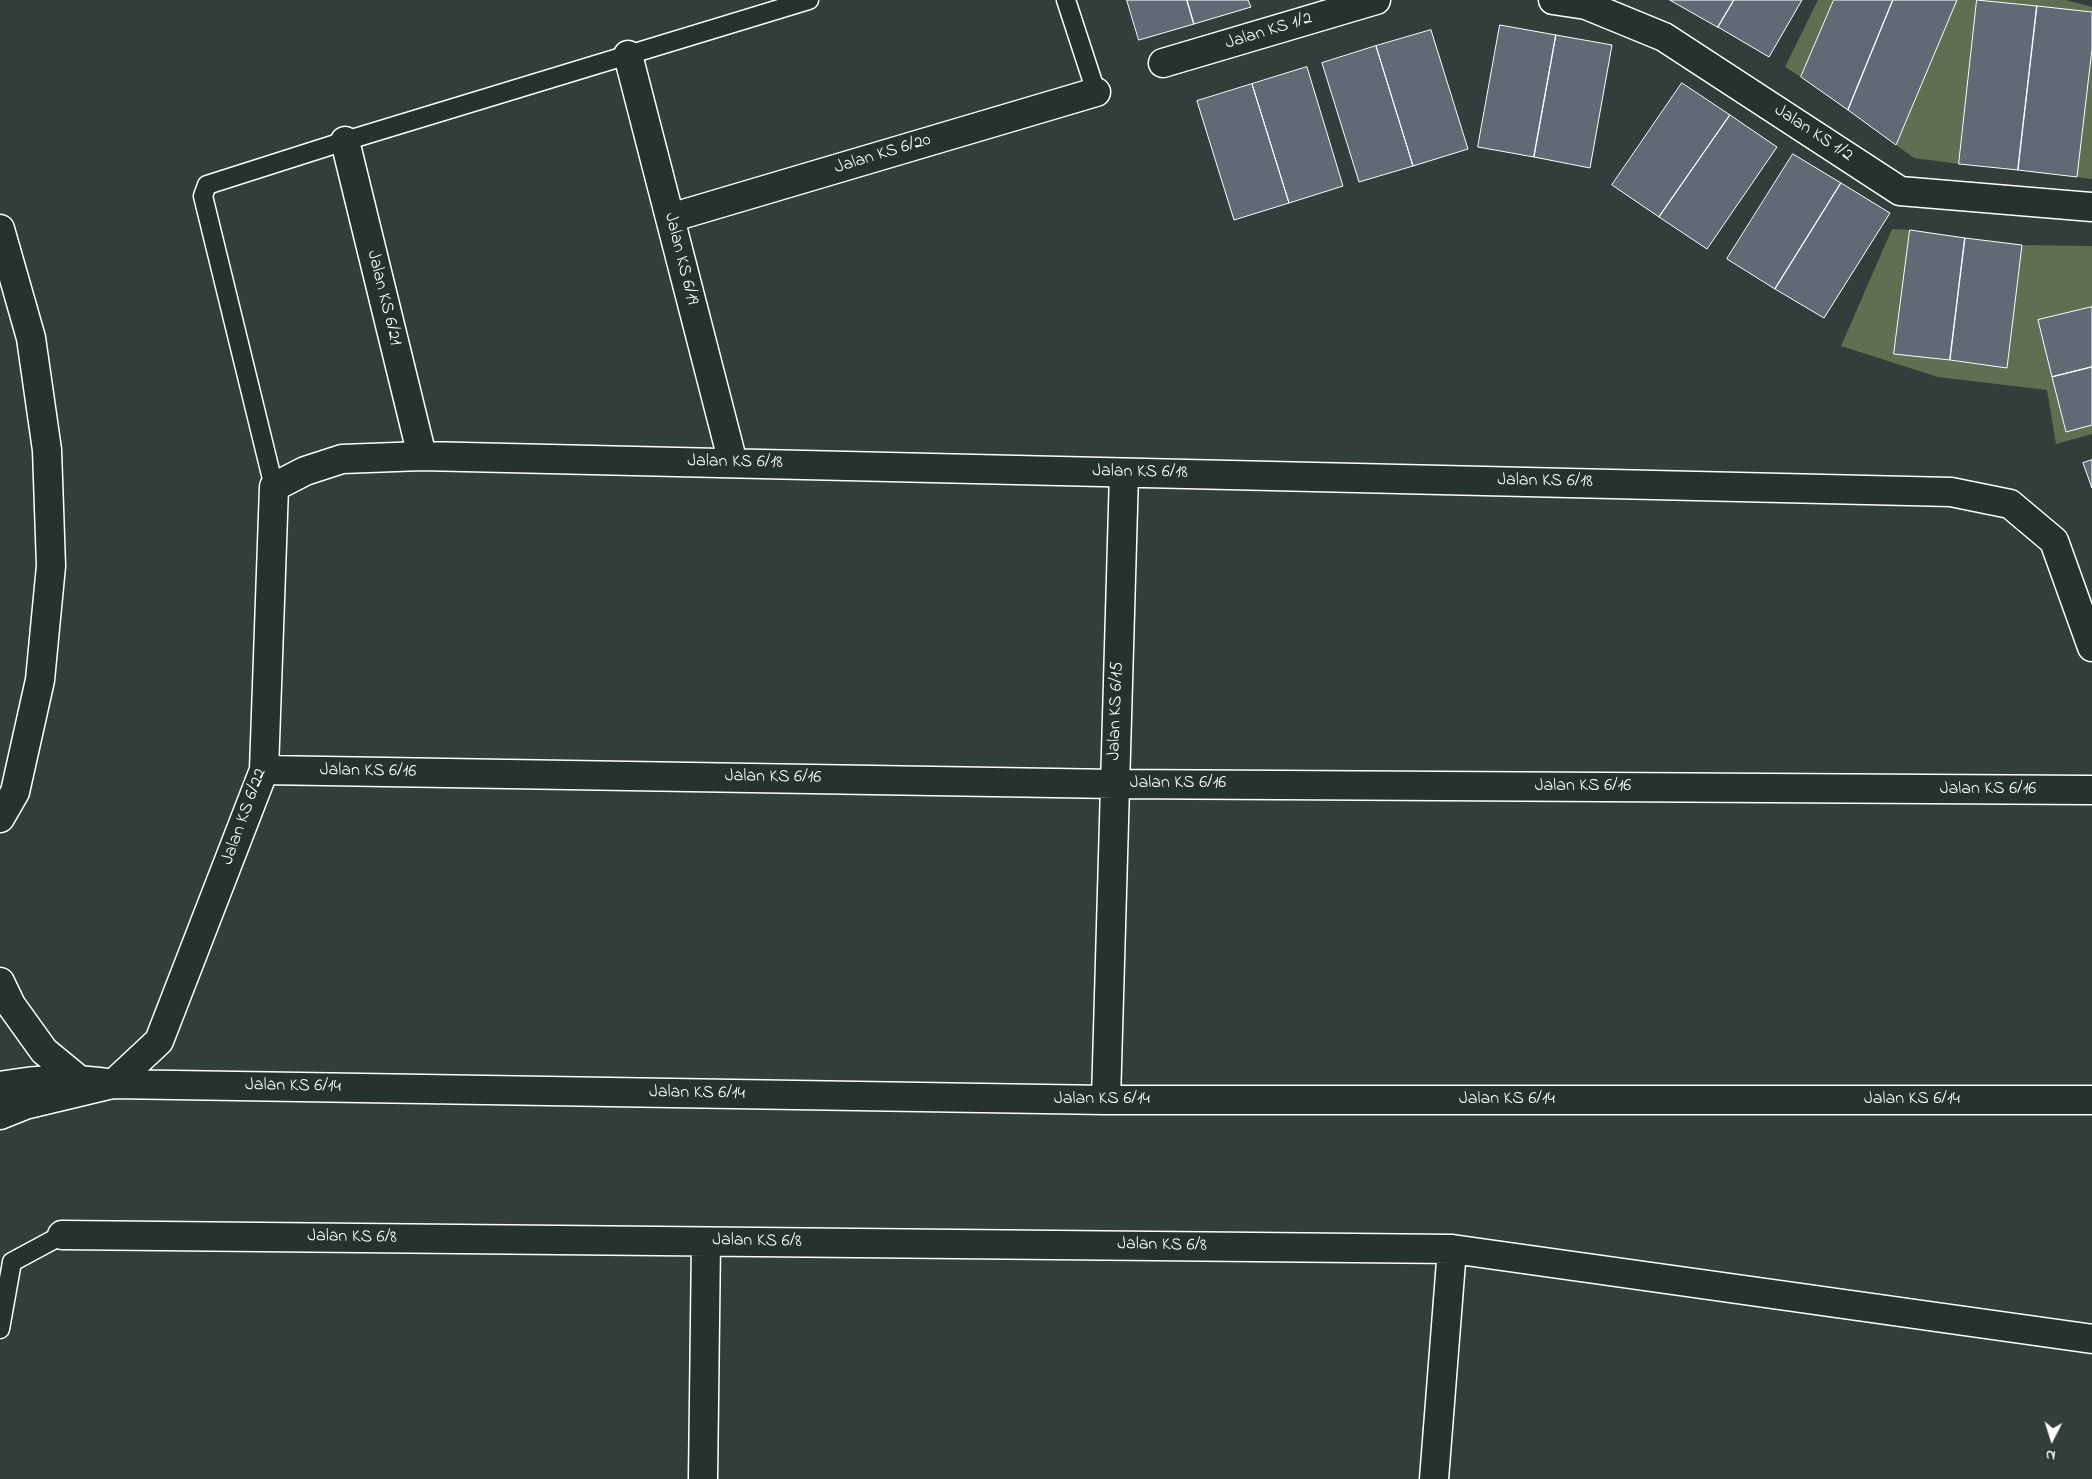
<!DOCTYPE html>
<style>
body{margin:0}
#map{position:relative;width:2092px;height:1479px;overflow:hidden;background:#313e3b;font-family:"Indie Flower",sans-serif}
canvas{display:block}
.north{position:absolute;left:2027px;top:1414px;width:50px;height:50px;-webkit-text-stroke:4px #26332d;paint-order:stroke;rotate:185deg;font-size:14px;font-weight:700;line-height:20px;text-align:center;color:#fff}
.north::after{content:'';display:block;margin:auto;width:18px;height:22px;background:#fff;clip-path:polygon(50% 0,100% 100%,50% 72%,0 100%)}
</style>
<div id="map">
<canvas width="2092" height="1479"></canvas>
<div class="north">N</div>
</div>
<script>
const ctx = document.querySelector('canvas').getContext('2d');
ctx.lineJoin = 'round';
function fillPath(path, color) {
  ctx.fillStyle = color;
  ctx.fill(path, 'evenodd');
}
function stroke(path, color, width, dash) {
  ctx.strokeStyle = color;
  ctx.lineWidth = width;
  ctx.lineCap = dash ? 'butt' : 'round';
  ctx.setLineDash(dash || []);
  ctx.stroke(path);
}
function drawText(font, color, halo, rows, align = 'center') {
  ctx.font = font + ' "Indie Flower",sans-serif';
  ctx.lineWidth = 4.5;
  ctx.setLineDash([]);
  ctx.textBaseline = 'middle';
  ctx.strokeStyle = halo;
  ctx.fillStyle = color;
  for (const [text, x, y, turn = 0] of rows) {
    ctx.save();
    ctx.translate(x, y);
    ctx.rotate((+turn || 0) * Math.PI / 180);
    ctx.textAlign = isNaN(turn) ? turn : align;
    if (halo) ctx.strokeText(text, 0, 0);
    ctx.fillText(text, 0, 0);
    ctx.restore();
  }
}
fillPath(new Path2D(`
 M1818,0H1834L1801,77L1785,67Z
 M1957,0H1977L1959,164L1914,158L1896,145Z
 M1980,0H2066L2092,7V12Z
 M2092,49V179L2077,177Z
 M1892,229L1910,230L1894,353L2007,368L2022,245L2092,246V307L2038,320L2066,431L2092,425V434L2056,444L2047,390L1938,377L1841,346Z`), '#5f6f51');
const building = new Path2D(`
 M1127,0H1187L1194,24L1139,40Z
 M1187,0H1248L1251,7L1194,24Z
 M1670,0H1734L1718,27Z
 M1734,0H1802L1769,57L1718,27Z
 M1834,0H1893L1848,110L1801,77Z
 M1893,0H1957L1896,145L1848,110Z
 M1977,0L2037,6L2018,170L1959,164Z
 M2037,6L2092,12V49L2077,177L2018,170Z
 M1500,25L1556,35L1534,157L1478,147Z
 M1431,30L1468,149L1413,166L1376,46Z
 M1556,35L1612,45L1590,168L1534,157Z
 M1376,46L1413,166L1359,182L1322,63Z
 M1307,67L1343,186L1289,203L1252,84Z
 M1682,83L1730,115L1659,217L1612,185Z
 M1252,84L1289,203L1234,220L1197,101Z
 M1730,115L1777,147L1707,249L1659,217Z
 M1793,154L1841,183L1775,289L1727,259Z
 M1841,183L1890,213L1824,318L1775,289Z
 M1910,230L1965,238L1950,360L1894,354Z
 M1965,238L2022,245L2007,368L1950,360Z
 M2092,307V367L2052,377L2038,320Z
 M2092,367V425L2066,432L2052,377Z
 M2092,460V488L2083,463Z`);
fillPath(building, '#5f6a74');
stroke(building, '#fff', 1);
const lane = new Path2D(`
 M1066,0L1096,92
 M274,487L203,196L207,185L345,141L809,0
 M0,1329L12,1262L62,1235`);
const street = new Path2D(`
 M1553,0L1586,5L1664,37L1900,191L2092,207
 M628,55L733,463
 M1163,63L1376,0
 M345,141L422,456
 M670,218L1096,92
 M264,770L1115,784L2092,790
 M0,982L11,1005L44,1051L78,1079
 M0,1086C40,1079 73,1077 113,1084L1106,1100H2092
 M1106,1100L1124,473
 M0,1115L25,1105L113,1084L159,1041L264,770L274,487L305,471L342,459L422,456L1951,492L2010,504L2054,541L2092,647
 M62,1235L1452,1249L2092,1339
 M703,1479L706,1242
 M1434,1479L1452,1249`);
const secondary = new Path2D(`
 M0,229L31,338L47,450L51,566L40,680L15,792L0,818`);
stroke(lane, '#fff', 21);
stroke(street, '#fff', 31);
stroke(secondary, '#fff', 31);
stroke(lane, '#26332d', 18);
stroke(street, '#26332d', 28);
stroke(secondary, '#26332d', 28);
drawText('18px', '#fff', '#26332d', [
 ["Jalan KS 1/2",1269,32,-17],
 ["Jalan KS 1/2",1813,134,33],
 ["Jalan KS 6/20",883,155,-17],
 ["Jalan KS 6/19",680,259,76],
 ["Jalan KS 6/21",383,298,76],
 ["Jalan KS 6/18",735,463,1],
 ["Jalan KS 6/18",1140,473,1],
 ["Jalan KS 6/18",1545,482,1],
 ["Jalan KS 6/15",1117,711,-88],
 ["Jalan KS 6/16",368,772,1],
 ["Jalan KS 6/16",773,778,1],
 ["Jalan KS 6/16",1178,784],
 ["Jalan KS 6/16",1583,787],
 ["Jalan KS 6/16",1988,790],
 ["Jalan KS 6/22",245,817,-70],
 ["Jalan KS 6/14",293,1087,1],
 ["Jalan KS 6/14",697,1094,1],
 ["Jalan KS 6/14",1102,1100],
 ["Jalan KS 6/14",1507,1100],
 ["Jalan KS 6/14",1912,1100],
 ["Jalan KS 6/8",352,1238,1],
 ["Jalan KS 6/8",757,1242,1],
 ["Jalan KS 6/8",1162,1246,1]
]);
</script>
